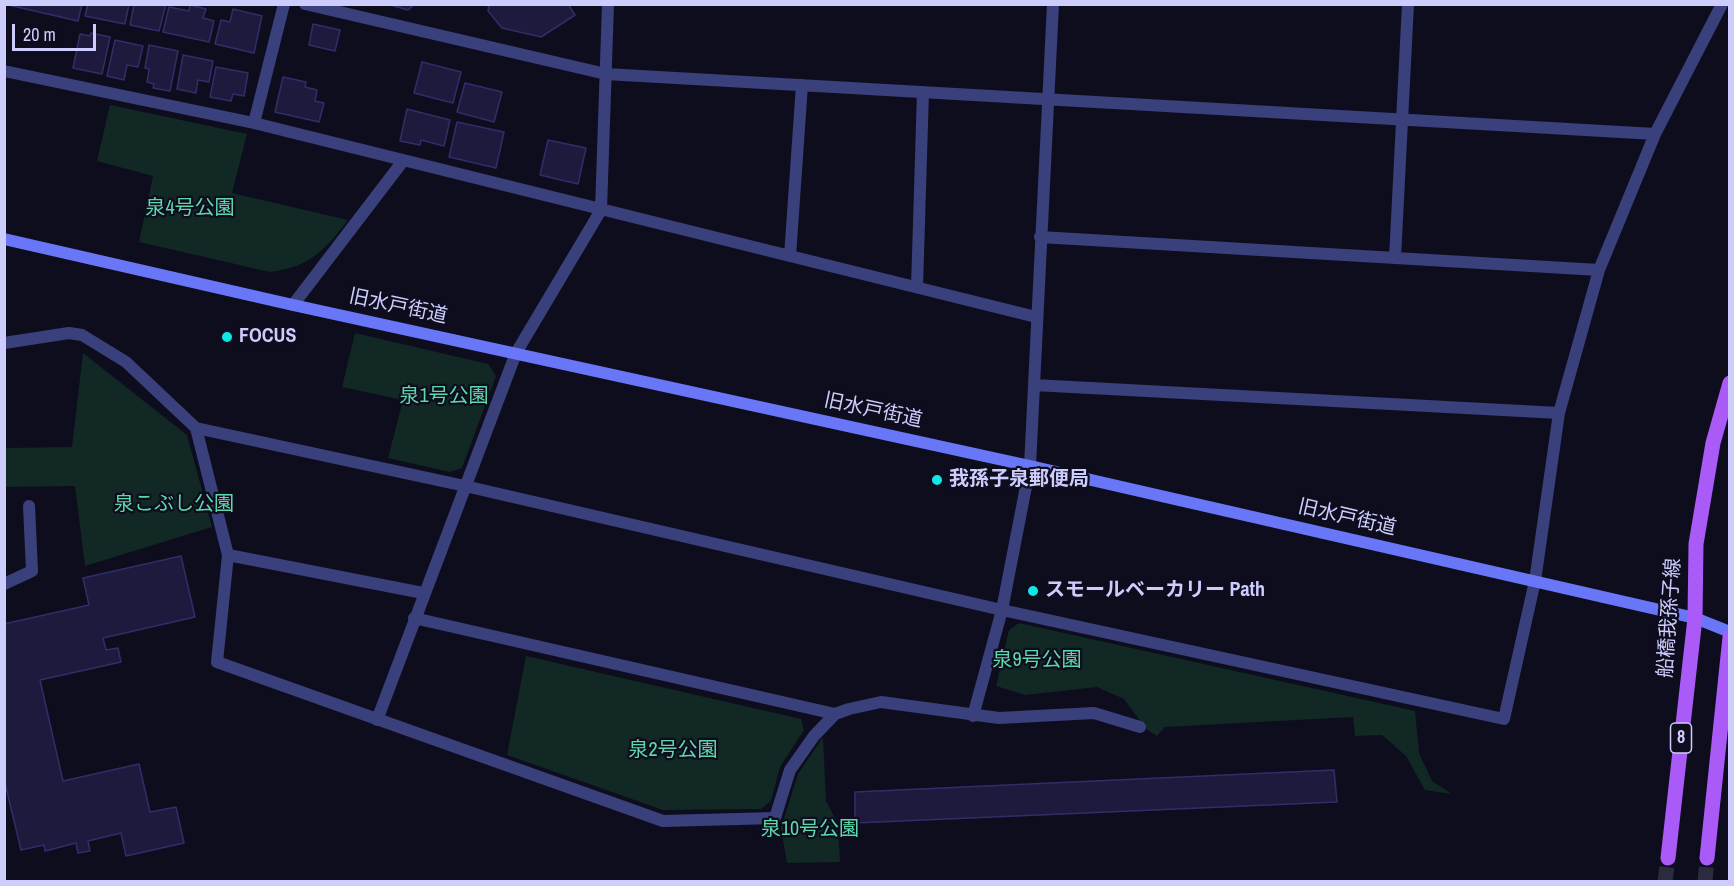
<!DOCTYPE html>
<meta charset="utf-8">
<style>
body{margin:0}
#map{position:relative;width:1734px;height:886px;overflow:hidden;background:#0e0d1e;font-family:"Archivo Narrow",sans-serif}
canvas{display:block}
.frame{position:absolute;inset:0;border:6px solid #cdcdfd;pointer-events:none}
.scale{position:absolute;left:12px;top:24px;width:84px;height:27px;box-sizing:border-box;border:3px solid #cdcdfd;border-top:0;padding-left:8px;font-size:18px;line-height:21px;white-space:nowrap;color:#cdcdfd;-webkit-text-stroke:4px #0e0d1e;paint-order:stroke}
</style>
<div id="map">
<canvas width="1734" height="886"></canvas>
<div class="frame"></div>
<div class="scale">20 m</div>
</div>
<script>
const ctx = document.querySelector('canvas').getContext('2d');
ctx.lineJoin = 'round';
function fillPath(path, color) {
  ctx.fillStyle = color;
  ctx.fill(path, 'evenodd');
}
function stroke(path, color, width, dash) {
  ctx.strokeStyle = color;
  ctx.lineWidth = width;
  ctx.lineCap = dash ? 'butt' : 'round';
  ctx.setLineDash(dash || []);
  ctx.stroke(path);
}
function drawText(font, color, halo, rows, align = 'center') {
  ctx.font = font + ' "Archivo Narrow","Noto Sans JP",sans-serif';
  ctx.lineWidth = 4.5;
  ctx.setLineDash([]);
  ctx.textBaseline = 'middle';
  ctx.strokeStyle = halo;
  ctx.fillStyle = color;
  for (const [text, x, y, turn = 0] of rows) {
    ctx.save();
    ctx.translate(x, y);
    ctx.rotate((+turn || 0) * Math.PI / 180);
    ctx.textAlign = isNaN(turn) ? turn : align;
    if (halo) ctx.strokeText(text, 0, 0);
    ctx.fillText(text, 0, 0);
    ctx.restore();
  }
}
fillPath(new Path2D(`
 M110,105L247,134L232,193L348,220C324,251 310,267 270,272L139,242L153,176L97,161Z
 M355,333L488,364L496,376L462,468L450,472L388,458L403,400L342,387Z
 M83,353L187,435L212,527L85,566L75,486L5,487V448L72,447Z
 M1019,623L1415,711L1419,753L1432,781L1452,794L1425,790L1406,756L1382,735L1355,736L1353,717L1165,727L1157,736L1146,729L1124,699L1097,687L1025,695L996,686L1009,630Z
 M526,656L801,719L804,730L780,767L771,801L761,809L663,810L507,755Z
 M823,737L826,801L838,824L840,862L787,863L781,828L798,774Z`), '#112824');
const building = new Path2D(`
 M4,4H82L78,21Z
 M88,4H129L125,24L85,16Z
 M134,4H166L159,31L130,25Z
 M387,4H415L408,10Z
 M480,4H568L575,15L541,37L502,28L488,11L489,6Z
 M190,5L206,9L203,18L214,21L209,42L163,32L169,7L189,11Z
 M233,9L262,16L254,53L215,44L221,20L230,22Z
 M313,24L340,30L335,51L309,45Z
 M91,33L110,37L102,74L73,68L80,34L90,36Z
 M115,40L143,46L138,67L127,65L124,80L107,76Z
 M149,45L178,51L170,91L153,88L154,84L147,82L149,69L145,68Z
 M183,55L213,61L209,82L198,80L196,93L177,89Z
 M422,62L461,72L453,103L414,93Z
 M216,67L248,73L244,96L233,94L231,101L210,97Z
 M283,77L306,82L305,87L317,90L315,101L324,103L319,122L275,112Z
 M465,83L502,92L494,122L457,112Z
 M407,109L450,120L444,146L421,140L420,145L400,141Z
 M457,122L504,132L496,168L449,157Z
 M548,140L586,148L578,184L540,175Z
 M181,556L195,617L103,638L106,650L118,648L121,662L40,680L63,781L139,764L150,812L176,807L184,843L126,856L121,833L88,841L90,851L78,853L76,843L45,851L44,845L21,850L4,779V624L89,605L83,578Z
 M1334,770L1337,802L855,823V792Z`);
fillPath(building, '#1d1a3e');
stroke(building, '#322d69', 1.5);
stroke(new Path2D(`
 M1665,882L1668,858
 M1705,882L1707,858`), '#2b2a3f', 15, [15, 8]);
stroke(new Path2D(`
 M4,584L32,571L29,506`), '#3a407b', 12);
stroke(new Path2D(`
 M305,4L606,74L1655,134
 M4,71L254,123L1036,317
 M254,123L284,4
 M1040,237L1599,270
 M790,256L802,85
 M1395,258L1408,4
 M917,287L923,92
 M293,305L403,161
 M4,343L69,333L82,335L126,362L196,428L228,555L217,662L663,821L775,818L790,770L814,736L835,714L849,709L881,702L999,718L1094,713L1140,727
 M1034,385L1559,413
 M196,428L465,486L1002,610L1504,719L1535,581L1559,413L1599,270L1655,134L1722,4
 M228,555L423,593
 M414,618L835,714
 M973,716L1002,610L1030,466L1053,4
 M377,720L516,353L601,210L608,4`), '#3a407b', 12);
stroke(new Path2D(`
 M4,239L293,305L1030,466L1695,618L1730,632`), '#6976f8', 12);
stroke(new Path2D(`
 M1668,858L1695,618L1696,544L1713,443L1730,383
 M1707,858L1730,637`), '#aa5af7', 15);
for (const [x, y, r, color] of [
 [227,337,6,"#0ceae6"],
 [937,480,6,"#0ceae6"],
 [1033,591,6,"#0ceae6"]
]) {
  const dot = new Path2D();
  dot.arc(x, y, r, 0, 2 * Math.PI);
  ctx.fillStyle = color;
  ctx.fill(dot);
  stroke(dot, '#0e0d1e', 2);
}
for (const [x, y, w] of [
 [1681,738,21]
]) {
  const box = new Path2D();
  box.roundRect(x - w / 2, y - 15, w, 30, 4.5);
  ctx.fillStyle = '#0e0d1e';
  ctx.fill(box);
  stroke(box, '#cdcdfd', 1.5);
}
drawText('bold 18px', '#cdcdfd', null, [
 ["8",1681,738]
]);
drawText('20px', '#5dd8ab', '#0e0d1e', [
 ["泉4号公園",190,209],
 ["泉1号公園",444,397],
 ["泉こぶし公園",174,505],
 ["泉9号公園",1037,661],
 ["泉2号公園",673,751],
 ["泉10号公園",810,830]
]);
drawText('20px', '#cdcdfd', '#0e0d1e', [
 ["旧水戸街道",398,307,12],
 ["旧水戸街道",873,411,12],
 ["旧水戸街道",1347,518,13],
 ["船橋我孫子線",1670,618,-86]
]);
drawText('bold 20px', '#cdcdfd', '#0e0d1e', [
 ["FOCUS",239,337],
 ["我孫子泉郵便局",949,480],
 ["スモールベーカリー Path",1045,591]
], 'left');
</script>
